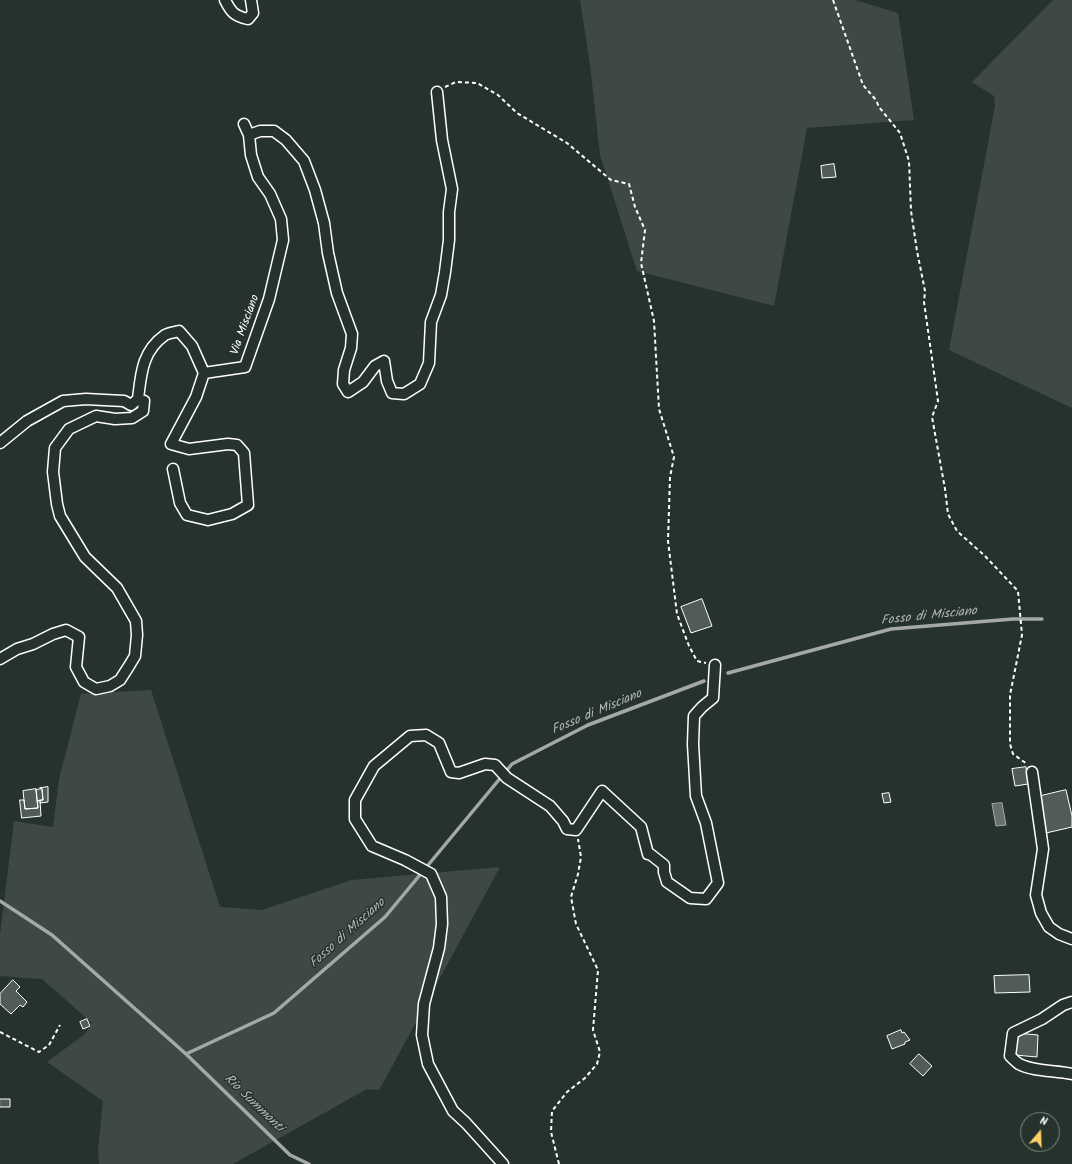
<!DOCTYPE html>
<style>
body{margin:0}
#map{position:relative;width:1072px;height:1164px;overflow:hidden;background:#26332d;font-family:Kalam,sans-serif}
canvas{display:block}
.north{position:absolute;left:1020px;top:1112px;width:40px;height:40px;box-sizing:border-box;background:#26332d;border:1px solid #7d8581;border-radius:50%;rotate:19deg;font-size:11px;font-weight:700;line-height:16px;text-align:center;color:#fff}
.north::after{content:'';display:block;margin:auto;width:14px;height:18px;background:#ffd166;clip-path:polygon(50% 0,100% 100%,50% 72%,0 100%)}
</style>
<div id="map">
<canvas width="1072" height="1164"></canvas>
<div class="north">N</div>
</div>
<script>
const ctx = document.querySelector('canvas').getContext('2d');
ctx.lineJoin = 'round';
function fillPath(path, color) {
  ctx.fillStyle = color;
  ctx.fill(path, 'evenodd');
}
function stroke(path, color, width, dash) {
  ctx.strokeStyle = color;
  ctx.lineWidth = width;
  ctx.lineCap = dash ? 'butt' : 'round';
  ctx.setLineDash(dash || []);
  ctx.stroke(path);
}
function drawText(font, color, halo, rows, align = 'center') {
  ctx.font = font + ' Kalam,sans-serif';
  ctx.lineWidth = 3;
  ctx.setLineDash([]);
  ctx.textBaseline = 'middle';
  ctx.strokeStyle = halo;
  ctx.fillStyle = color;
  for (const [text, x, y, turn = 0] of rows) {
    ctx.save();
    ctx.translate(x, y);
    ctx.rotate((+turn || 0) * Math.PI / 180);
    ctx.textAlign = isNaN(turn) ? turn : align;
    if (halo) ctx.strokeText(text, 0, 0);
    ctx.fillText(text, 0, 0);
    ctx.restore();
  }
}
fillPath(new Path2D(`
 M580,0H855L898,13L914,120L807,128L774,306L637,271L600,155L590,65Z
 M1053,0H1072V408L949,350L995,106L994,96L972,82Z
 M151,690L220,907L262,910L352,880L500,867L388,1074L379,1090L367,1089L233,1164H99L98,1151L103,1101L47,1062L85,1034L92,1023L42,979L0,976V935L14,821L53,827L59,779L81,694Z`), '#3e4944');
const water = new Path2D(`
 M1002,803L1006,825L996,826L992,804Z`);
fillPath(water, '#67706c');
stroke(water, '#a4a9a7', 1);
stroke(new Path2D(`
 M728,673L891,629L1013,619H1042
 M0,901L52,935L186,1054L274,1013L385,917L512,764L588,725L704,681
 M186,1054L290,1155L309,1164`), '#a4a9a7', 3.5);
const building = new Path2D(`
 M834,164L836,177L822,178L821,166Z
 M702,599L712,626L691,633L681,607Z
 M1026,767L1028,784L1015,786L1012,769Z
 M48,787V802L40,803V800H43L42,789L40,788Z
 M36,789L38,808L25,809L23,791Z
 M42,789L43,800L37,801L36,790Z
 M1066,790L1072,816V827L1046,833L1037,797Z
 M889,793L891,802L884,803L882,794Z
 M20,800H24L25,809L38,808L37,801L40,800L41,816L22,818Z
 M1029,975L1030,992L995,993L994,976Z
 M13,980L20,987L16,991L27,1002L23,1007L20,1005L11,1014L0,1004V994Z
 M87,1019L90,1026L83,1029L80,1022Z
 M901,1030L902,1033L904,1032L910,1040L905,1042V1044L892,1049L887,1036Z
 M1016,1033L1038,1035L1037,1057L1015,1055Z
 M919,1054L932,1066L923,1076L910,1064Z
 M0,1099H10V1107H0Z`);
fillPath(building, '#515c57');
stroke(building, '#fff', 1);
const street = new Path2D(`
 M225,0C231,12 234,16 248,19L253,13L251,0
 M249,135L260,131H274L286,140L304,161L315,190L324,223L328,253L337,293L352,334L351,348L344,370L343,384L348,392L363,382L375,366L384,361L387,381L392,393L404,394L420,384L429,363L431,322L441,295L445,272L449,240V212L452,189L442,140L437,92
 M0,443L27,421L63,401L86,399L104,400L124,401L131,405L138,399C141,374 142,351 165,335C168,333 175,332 179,331L192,346L204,373L245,367L269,299L283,240L281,219L270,194L258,177L251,155L249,135L244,124
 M173,469L180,503L187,515L208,520L232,514L248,505L244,453L237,445L228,444L189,449L171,444L196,397L204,373
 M0,659L17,649L33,644L53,634L66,630L79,637L76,667L84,682L96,689L110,686L120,680L129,666L135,656L137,635L136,621L117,588L85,557L60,516L57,504L53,472L55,448L69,429L96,416L115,419L132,418L143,411L144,401L138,399
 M1032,772L1043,849L1036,895L1041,913L1049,927L1059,934L1072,939
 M1072,1002L1063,1005L1042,1019L1013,1033L1010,1056C1013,1059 1016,1062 1019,1064C1034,1072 1056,1070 1072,1074
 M503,1164L466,1123L453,1111L428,1064L422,1035L424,1004L439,948L442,924L441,897L431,874L405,860L372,846L355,819V800L374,766L410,736L426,735L439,743L451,772L459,773L485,764L495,765L507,778L550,806L563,821L567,829L576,830L602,791L641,827L648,854H650L664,865V872L667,882L690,898L706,899L718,883L706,823L696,796L693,744L694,716L702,707L713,698L715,665`);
stroke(street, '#fff', 13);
stroke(new Path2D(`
 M833,0L863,85L876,100L879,107L900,133L909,161L911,211L917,251L925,291L924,302L938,401L932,417L945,489L948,514L957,531L985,556L1018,591L1022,635L1010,695V744L1013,754L1027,764
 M445,87L456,82L477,83L498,95L517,113L567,143L611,180L629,184L635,207L645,230L641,263L654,321L659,409L674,457L670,477L668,541L677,614L689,646L697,661L706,663
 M0,1032L39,1052L49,1045L60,1025
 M559,1164L551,1132L552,1111L567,1092L585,1078L597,1064L600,1052L593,1030L598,970L576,924L571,897L578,874L581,857L578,839`), '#fff', 2, [4, 3]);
stroke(street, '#26332d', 10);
drawText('12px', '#fff', '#26332d', [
 ["Via Misciano",246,325,-70]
]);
drawText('italic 13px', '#b3b8b6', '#26332d', [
 ["Fosso di Misciano",929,617,-6],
 ["Fosso di Misciano",597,713,-23],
 ["Fosso di Misciano",348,934,-42],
 ["Rio Summonti",253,1104,44]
]);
</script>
